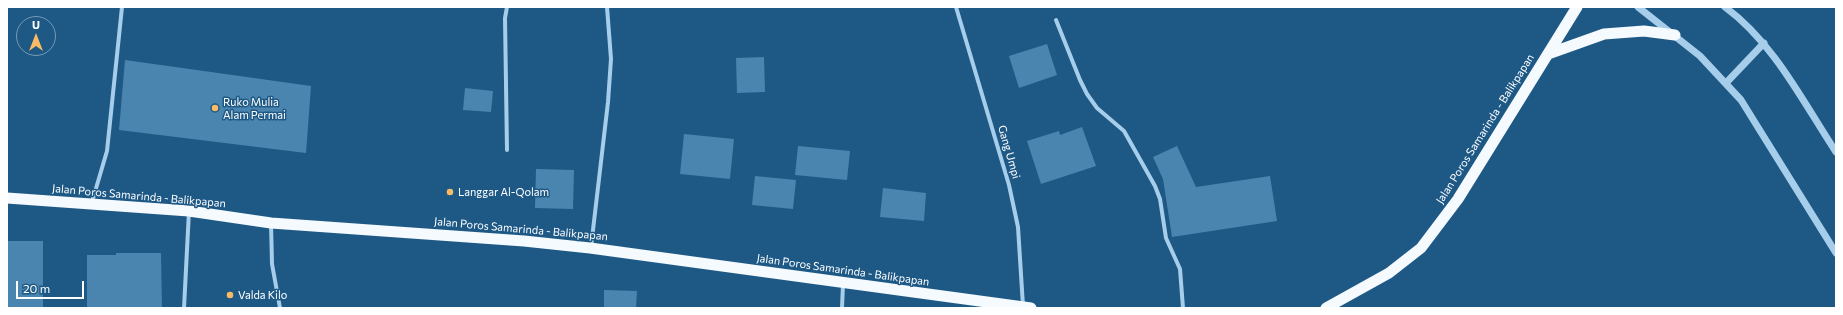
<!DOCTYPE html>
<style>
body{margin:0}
#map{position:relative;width:1843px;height:315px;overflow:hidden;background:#1e5986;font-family:Commissioner,sans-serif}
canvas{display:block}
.frame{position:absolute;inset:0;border:8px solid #fff;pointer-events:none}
.north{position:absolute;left:16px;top:16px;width:40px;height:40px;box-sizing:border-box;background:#1e5986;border:1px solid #789bb6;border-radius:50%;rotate:0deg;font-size:11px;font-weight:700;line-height:16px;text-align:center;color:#fff}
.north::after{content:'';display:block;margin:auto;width:14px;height:18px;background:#fabb64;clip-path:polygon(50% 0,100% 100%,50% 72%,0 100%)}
.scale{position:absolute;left:16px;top:281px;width:68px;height:18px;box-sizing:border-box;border:2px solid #fff;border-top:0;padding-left:5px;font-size:12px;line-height:14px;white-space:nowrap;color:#fff;-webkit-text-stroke:3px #1e5986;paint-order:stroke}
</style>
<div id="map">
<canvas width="1843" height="315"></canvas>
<div class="frame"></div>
<div class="north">U</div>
<div class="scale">20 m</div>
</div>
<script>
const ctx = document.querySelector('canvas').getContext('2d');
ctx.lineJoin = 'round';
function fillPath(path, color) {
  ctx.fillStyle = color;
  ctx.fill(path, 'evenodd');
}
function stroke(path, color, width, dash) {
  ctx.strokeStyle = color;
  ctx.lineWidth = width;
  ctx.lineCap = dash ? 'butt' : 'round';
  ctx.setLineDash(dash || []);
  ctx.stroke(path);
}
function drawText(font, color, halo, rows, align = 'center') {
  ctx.font = font + ' Commissioner,sans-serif';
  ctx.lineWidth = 3;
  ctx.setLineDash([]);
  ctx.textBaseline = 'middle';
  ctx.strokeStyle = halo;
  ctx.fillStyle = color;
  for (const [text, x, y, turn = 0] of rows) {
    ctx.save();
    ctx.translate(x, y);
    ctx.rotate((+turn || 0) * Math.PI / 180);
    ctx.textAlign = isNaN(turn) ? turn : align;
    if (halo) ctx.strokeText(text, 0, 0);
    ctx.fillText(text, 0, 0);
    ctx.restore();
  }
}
fillPath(new Path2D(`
 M1047,44L1057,75L1019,88L1009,56Z
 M764,57L765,92L737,93L736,58Z
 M125,60L311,86L306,153L119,130Z
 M465,88L493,91L491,112L463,110Z
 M1082,127L1096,166L1041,184L1027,141L1059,131L1060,135Z
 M684,134L734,139L730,179L680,174Z
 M798,146L850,151L847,180L795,175Z
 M1177,146L1196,187L1270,176L1277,221L1172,237L1163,179L1153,157Z
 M536,169L574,170L573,209L535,208Z
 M755,176L796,180L793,209L752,205Z
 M883,188L926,193L924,221L880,217Z
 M7,241H43V308H7Z
 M116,253H161L162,308H87V255H116Z
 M604,290L637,291L636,308H604Z`), '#4a85b0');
stroke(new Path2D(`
 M956,7L1009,185L1018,227L1023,306
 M1056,20L1080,80L1087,94L1097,108L1124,131L1155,186L1160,199L1166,238L1180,269L1183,308
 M507,150L505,18L507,7
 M92,202L107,151L122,7
 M271,223L272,264L280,308
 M591,247L608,102L611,59L607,7
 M184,308L189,211
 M842,308L843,284`), '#a6ceea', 4);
stroke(new Path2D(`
 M1638,7L1700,56L1741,100L1836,253
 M1725,7C1774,43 1803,102 1836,152
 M1726,83L1764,43`), '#a6ceea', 7);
stroke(new Path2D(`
 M1548,54L1604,34L1644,31L1675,35
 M7,198L189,211L271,223L524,241L590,248L1031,308
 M1326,308L1389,273L1421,248L1458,199L1577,7`), '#f4fafe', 11);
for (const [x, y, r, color] of [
 [215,108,4,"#fabb64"],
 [450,192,4,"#fabb64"],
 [230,295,4,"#fabb64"]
]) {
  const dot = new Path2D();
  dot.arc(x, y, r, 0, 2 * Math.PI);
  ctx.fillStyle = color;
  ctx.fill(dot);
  stroke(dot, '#1e5986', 1.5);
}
drawText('11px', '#fff', '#1e5986', [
 ["Ruko Mulia",223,102],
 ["Alam Permai",223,115],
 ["Langgar Al-Qolam",458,192],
 ["Valda Kilo",238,295]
], 'left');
drawText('11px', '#fff', '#1e5986', [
 ["Jalan Poros Samarinda - Balikpapan",1485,129,-58],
 ["Gang Umpi",1009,152,74],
 ["Jalan Poros Samarinda - Balikpapan",139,196,5],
 ["Jalan Poros Samarinda - Balikpapan",521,229,5],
 ["Jalan Poros Samarinda - Balikpapan",843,270,8]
]);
</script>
